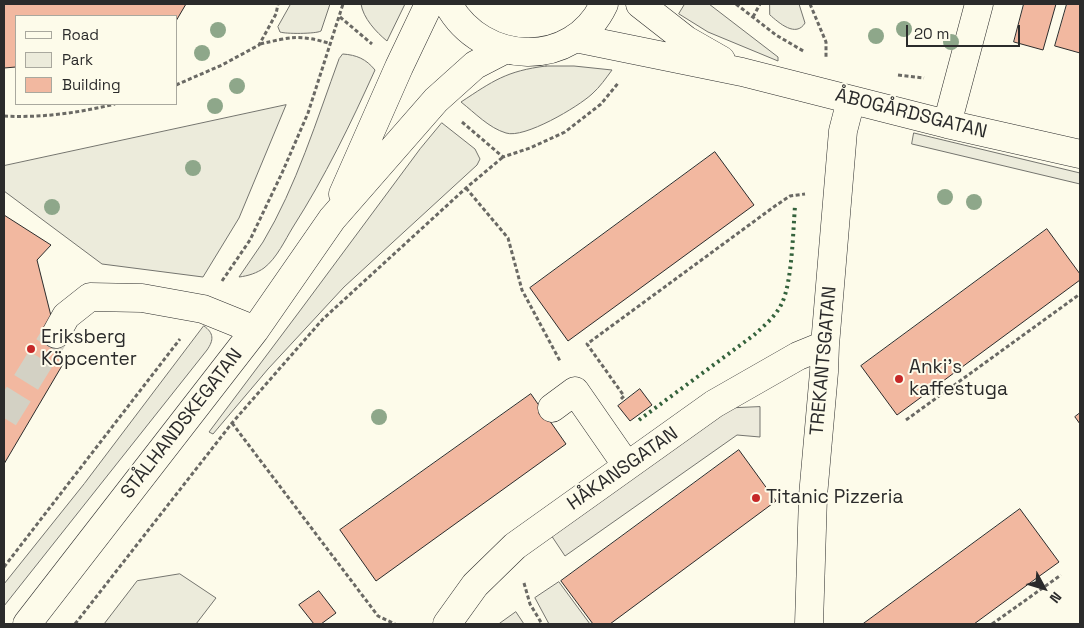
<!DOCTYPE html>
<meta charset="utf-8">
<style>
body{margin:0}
#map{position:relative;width:1084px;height:628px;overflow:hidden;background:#fdfbea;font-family:"Space Grotesk",sans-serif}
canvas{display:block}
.frame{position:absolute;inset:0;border:5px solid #2b2b2b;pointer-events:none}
.legend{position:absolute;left:15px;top:15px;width:162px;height:90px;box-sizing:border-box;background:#fdfbea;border:1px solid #a9a89e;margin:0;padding:6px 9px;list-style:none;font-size:15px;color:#2b2b2b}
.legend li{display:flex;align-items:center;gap:10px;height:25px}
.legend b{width:25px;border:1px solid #a9a89e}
.north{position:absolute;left:1019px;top:563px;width:50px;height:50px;-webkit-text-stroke:4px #fdfbea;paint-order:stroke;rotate:129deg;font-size:14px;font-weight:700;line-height:20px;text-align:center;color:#2b2b2b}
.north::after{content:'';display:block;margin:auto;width:18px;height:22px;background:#2b2b2b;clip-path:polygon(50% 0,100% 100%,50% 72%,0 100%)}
.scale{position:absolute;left:906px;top:25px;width:114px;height:22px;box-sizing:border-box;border:2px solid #2b2b2b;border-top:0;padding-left:6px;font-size:15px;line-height:18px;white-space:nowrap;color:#2b2b2b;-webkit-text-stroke:4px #fdfbea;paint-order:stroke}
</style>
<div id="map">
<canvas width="1084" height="628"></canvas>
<div class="frame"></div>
<ul class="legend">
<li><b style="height:6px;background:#fdfbea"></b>Road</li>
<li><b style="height:14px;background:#ecebdb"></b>Park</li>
<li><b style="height:14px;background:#f2b8a0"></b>Building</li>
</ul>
<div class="north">N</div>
<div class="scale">20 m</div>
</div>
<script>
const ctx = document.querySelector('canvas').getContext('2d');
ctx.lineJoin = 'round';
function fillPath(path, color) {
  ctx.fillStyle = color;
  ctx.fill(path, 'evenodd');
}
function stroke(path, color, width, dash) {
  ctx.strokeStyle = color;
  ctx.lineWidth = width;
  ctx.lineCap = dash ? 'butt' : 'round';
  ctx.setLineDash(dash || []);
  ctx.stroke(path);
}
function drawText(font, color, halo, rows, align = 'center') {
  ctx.font = font + ' "Space Grotesk",sans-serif';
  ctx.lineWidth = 4;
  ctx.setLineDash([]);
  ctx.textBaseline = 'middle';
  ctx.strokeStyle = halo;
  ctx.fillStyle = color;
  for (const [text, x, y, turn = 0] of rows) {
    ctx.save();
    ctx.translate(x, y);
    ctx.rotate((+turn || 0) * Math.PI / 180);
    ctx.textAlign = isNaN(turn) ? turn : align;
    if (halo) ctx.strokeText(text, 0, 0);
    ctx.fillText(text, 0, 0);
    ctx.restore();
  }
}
const green = new Path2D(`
 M291,4H330L321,31C316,34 285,34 280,32L278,27Z
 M361,4H405L387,41C376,32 363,18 361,4Z
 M685,4H709L778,57V61L708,32L679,14Z
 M770,4H799L805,23C796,38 779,23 770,15Z
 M343,54C357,55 366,59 375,70C351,123 325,177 293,227C285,240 277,258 264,268C257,273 248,276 239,277C247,265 255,254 263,242C296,187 317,119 339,59Z
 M546,66H574L612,70C606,78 600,87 592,94C578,107 524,139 506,133C489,128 475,113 461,102C493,81 506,71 546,66Z
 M286,105L239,218L203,277L102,264L4,191V166Z
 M442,123L475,149L480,159L477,165L344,287L268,369L213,434L209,432L302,308L420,149Z
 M914,133L1080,173V184L912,144Z
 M204,326C214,333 214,340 207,350L4,606V584L84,484Z
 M180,574L216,598L196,624H104L137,581Z
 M559,582L590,624H549L535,598Z`);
fillPath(green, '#ecebdb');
stroke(green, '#74746e', 1);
const parking = new Path2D(`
 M760,407V437L737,435L565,556L551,535L732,408Z
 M516,612L524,624H499Z`);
fillPath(parking, '#eceadb');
stroke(parking, '#74746e', 1);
const building = new Path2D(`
 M4,4H186L176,21V16H16V67L4,68Z
 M1024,4H1056L1043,50L1014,42Z
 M1067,4H1080V53L1055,46Z
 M715,152L754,205L568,341L530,288Z
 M4,215L51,245L37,260L63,364L4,464Z
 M1047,229L1080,274V280L897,415L861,366Z
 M640,389L652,405L630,421L618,406Z
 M531,394L566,444L376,581L340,530Z
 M1080,413V424L1075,417Z
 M739,450L776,501L610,624H593L561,581Z
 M1020,509L1059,562L1034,580L974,624H863Z
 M319,591L336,613L321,624H314L299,605Z`);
fillPath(building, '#f2b8a0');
stroke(building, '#2b2b2b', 1);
stroke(new Path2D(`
 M4,418L56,334`), '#d3d1c4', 28, [28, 14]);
const minor = new Path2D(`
 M448,4C482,66 573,70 604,4
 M640,4L686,40L721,60
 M575,38L742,72L947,124L1080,154
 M947,124L979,4
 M343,194L399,67L429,4
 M56,334L66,316L90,297L142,298L203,309L255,330
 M552,408L575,391L627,466
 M27,624L255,330L332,219L436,100L475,65L504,50
 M447,624L475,585L515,546L714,404L798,356L825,345
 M809,624L813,496L824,372L825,345L843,131L851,100`);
stroke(minor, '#2b2b2b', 29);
stroke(new Path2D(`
 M736,4L776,35L805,52
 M810,4L826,42V57
 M340,17L372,44
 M753,17L760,4
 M260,44C291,37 300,34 331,44
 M898,75L924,78
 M176,85L222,65L259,45L276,14L278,4
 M4,116C41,118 78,113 115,104
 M462,122L503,157L530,148L565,132L601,104L619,82
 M466,188L508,238L522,290L560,361
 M222,281L250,240L282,173L308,113L343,4
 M621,399L624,396L587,344L775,206L790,196L805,194
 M906,420L1080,294
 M232,423L378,616L395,624
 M4,567L180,339
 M524,583L530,604L542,624
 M75,624L232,423L323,319L466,188L503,157
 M992,624L1061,575`), '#6a6964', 3, [4, 2.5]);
stroke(minor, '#fdfbea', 28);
stroke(new Path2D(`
 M639,420L754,335C764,326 776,316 782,303C792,282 793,232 795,206`), '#34623c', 4, [2.5, 4]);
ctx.fillStyle = '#8ea78a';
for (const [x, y] of [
 [904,29],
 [218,30],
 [876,36],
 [951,42],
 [202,53],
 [237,86],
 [215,106],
 [193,168],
 [945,197],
 [974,202],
 [52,207],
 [379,417]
]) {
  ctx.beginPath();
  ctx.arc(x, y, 8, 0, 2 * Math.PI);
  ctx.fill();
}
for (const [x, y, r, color] of [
 [31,349,5,"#c62828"],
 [899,379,5,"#c62828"],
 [756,498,5,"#c62828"]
]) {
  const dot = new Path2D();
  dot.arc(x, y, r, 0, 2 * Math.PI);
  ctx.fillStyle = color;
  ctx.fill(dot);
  stroke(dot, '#fdfbea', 2);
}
drawText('19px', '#2b2b2b', '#fdfbea', [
 ["ÅBOGÅRDSGATAN",911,114,14],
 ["TREKANTSGATAN",824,361,-85],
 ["STÅLHANDSKEGATAN",182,424,-52],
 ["HÅKANSGATAN",623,469,-35]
]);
drawText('19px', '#2b2b2b', '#fdfbea', [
 ["Eriksberg",41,338],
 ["Köpcenter",41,360],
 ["Anki's",909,368],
 ["kaffestuga",909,390],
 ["Titanic Pizzeria",766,498]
], 'left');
</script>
